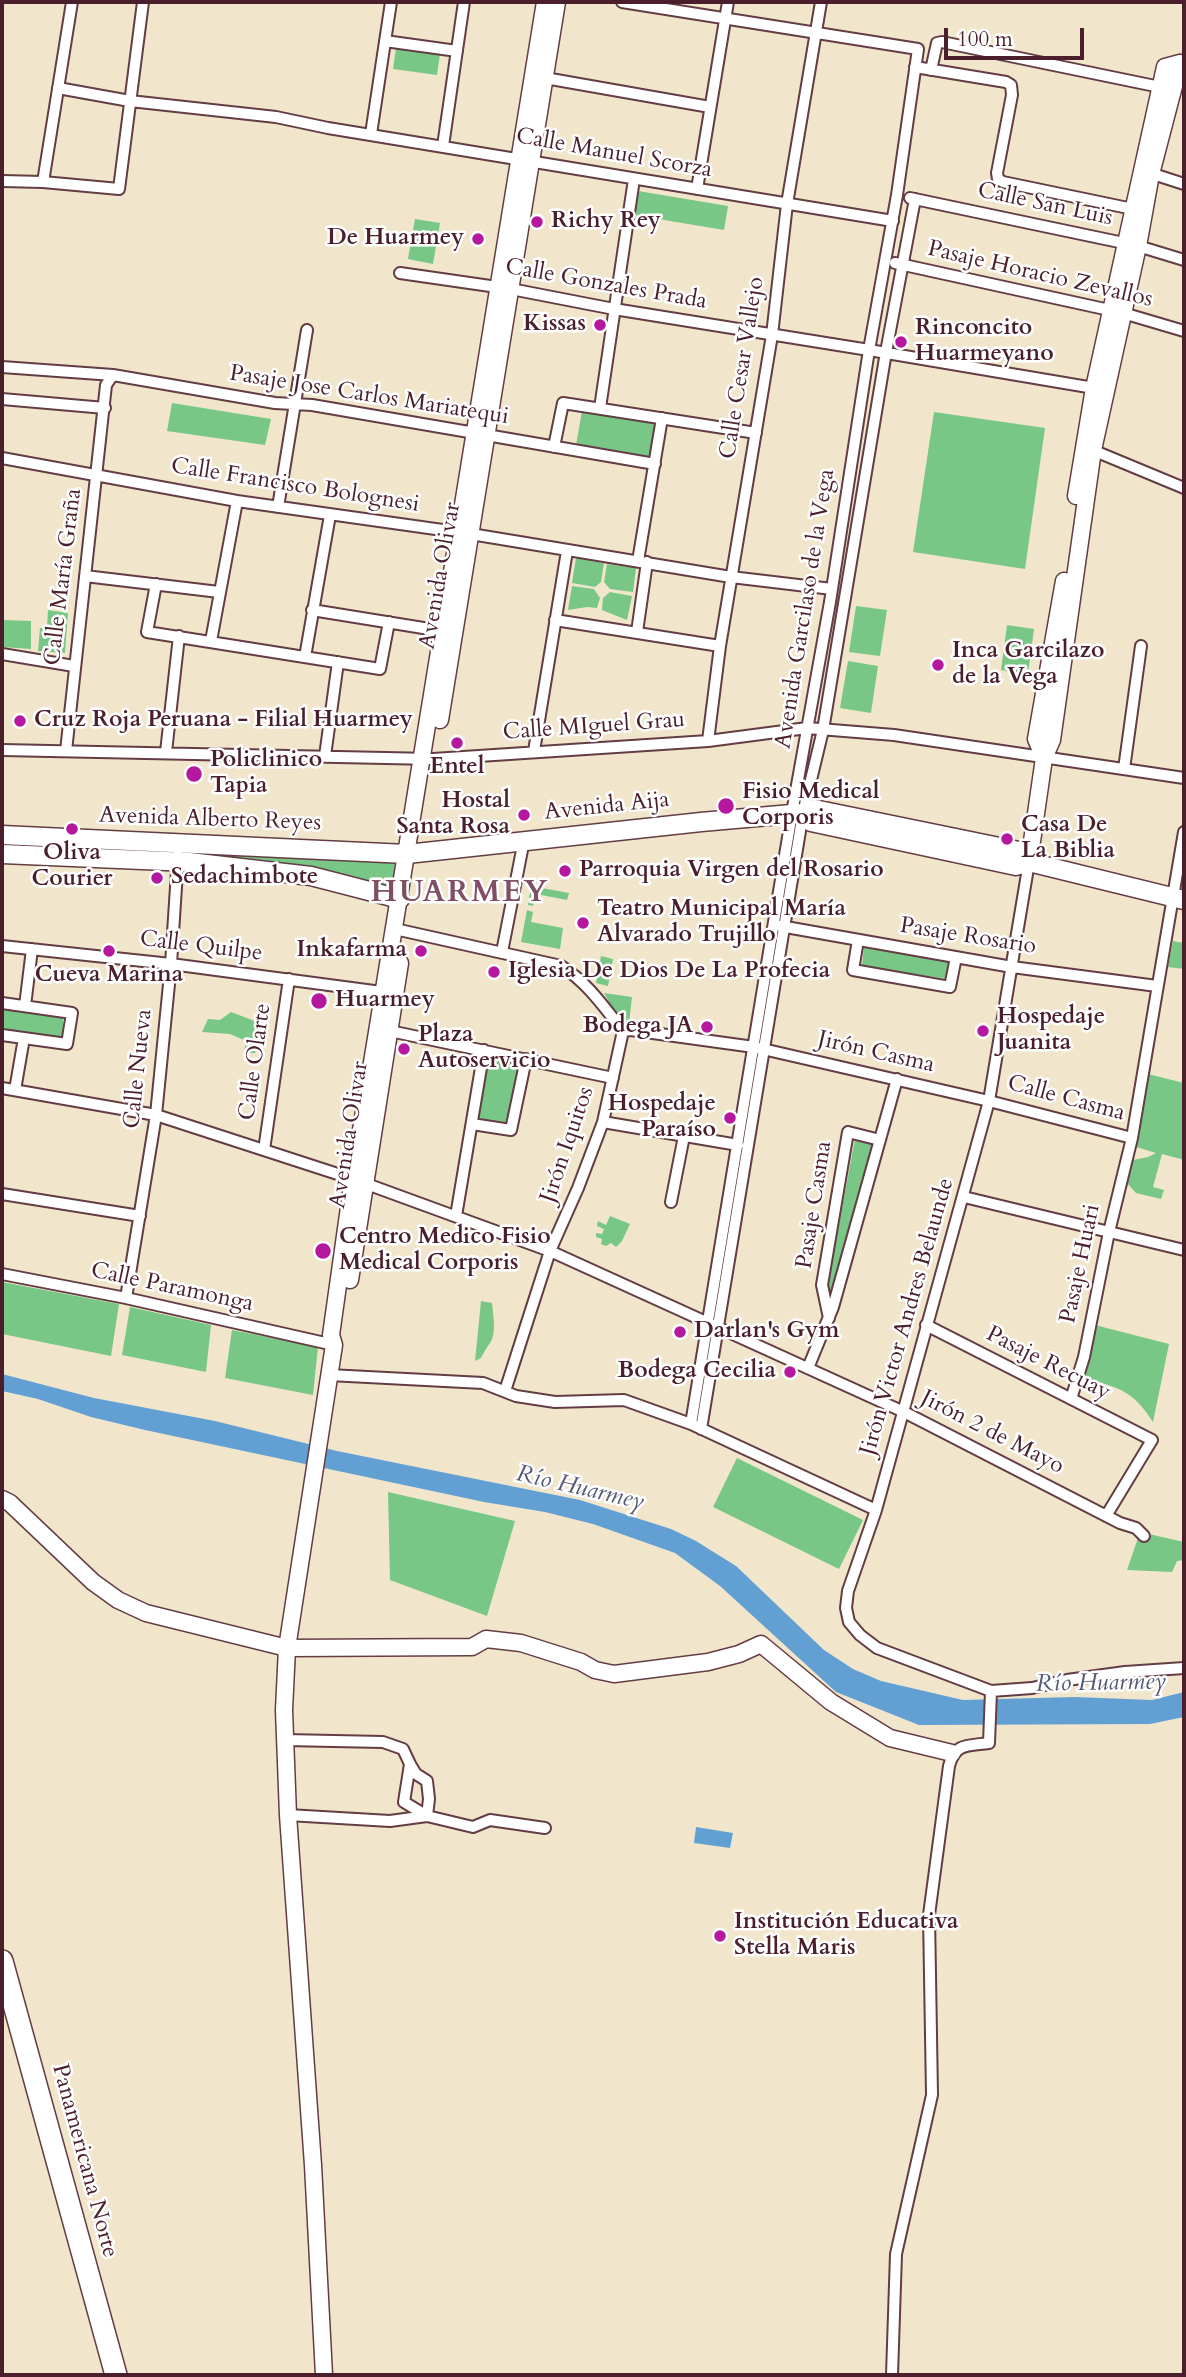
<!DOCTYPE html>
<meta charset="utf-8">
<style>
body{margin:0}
#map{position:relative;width:1186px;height:2377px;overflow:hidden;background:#f1e6cc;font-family:Cardo,serif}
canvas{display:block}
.frame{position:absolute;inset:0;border:4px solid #4a1f2b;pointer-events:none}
.scale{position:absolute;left:944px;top:28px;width:140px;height:32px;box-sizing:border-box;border:4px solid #4a1f2b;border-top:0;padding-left:9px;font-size:21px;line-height:24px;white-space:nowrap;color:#4a1f2b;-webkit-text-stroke:5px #fff;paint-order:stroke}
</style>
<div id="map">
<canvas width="1186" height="2377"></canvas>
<div class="frame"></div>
<div class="scale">100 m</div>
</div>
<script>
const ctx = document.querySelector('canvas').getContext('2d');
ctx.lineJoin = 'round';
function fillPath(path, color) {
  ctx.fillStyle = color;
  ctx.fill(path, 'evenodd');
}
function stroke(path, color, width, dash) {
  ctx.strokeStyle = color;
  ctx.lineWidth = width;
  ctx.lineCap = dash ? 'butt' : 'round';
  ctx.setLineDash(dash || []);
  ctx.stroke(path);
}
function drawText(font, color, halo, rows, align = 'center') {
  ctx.font = font + ' Cardo,serif';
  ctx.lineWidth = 5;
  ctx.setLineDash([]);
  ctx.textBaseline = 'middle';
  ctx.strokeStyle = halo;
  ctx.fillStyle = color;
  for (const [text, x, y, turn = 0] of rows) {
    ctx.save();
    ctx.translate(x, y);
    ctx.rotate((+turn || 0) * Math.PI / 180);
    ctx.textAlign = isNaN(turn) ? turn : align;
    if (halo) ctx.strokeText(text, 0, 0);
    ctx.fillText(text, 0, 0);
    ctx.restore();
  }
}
fillPath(new Path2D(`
 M396,48L440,54L437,75L393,69Z
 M638,191L728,206L724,230L634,215Z
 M415,219L440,223L433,264L408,259Z
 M172,403L271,419L265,445L167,431Z
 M582,411L655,422L649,457L576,445Z
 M934,412L1045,428L1025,569L913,552Z
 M576,558L604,563L601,582L595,587L572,583Z
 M607,564L636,568L633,592L610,589L604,582Z
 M572,586L594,589L600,598L597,608L587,607L568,610Z
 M610,592L632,596L627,620L602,610L603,598Z
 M856,606L887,610L880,656L849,652Z
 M48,610L68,613L65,653L38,651L40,628L47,627Z
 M2,620L31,621V649L2,647Z
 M1007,625L1034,629L1028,674L1001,670Z
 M848,661L878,666L871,713L840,708Z
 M189,849L382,855L396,863L397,877L388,888L186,854Z
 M531,886L569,893L567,900L536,894L533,906L528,905Z
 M527,910L533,912L531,922L563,928L560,949L521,942Z
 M1173,941L1184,943V969L1168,967Z
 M864,947L950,962L948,979L862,966Z
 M601,956L613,959L608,986L596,983Z
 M604,993L632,997L629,1023L620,1022Z
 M2,1008L63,1016V1040L2,1030Z
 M231,1012L260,1023L254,1038L259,1041L255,1053H244L246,1041L230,1034L202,1032L208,1019L220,1020Z
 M486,1055L520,1062L509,1125L477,1119Z
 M1144,1073L1184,1083V1160L1162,1154L1153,1187L1164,1190L1161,1199L1136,1193L1127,1183L1133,1160L1148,1157L1156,1153L1133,1146Z
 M855,1139L872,1144L830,1296L828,1283Z
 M610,1216L630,1224L622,1241L616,1247L611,1243L606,1246L601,1244L602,1239L596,1237V1233L602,1234L604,1229L597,1226L598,1221L606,1225Z
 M2,1282L119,1304L111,1356L2,1334Z
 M481,1301L492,1303C493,1315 497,1333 490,1343C486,1349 484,1352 481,1358L475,1361Z
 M130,1307L211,1325L206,1372L122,1355Z
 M1095,1325L1169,1344L1153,1422C1131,1388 1119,1389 1083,1377Z
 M232,1330L318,1347L313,1395L225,1378Z
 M737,1458L863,1520L839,1569L713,1507Z
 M388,1492L515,1521L487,1616L390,1580Z
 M1140,1532L1184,1542V1560L1177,1561L1172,1572L1127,1570Z`), '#79c786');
fillPath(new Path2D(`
 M2,1374L94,1398L215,1421L337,1451L580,1500L671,1529L696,1541L736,1566L824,1650L853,1669L881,1681L963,1700L1075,1697L1152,1700L1184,1692V1717L1150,1724L919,1725L836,1692L720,1586L675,1553L593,1524L545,1512L484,1502L145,1430L91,1417L38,1399L2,1391Z
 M696,1827L733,1833L730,1848L694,1843Z`), '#62a0d4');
const street = new Path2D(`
 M622,2L918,49L897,195L869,350L830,602L792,813L691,1424
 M385,41L457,51
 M915,67L1006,82L1011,85L1012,95L997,173L998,179L1003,182L1133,209
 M931,70L937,43L942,42L1160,87
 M545,78L710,107
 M58,88L130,101L276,117L328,128L893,221
 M371,134L391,2
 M443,146L464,2
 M1147,172L1184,184
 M2,181L43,182L119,189L143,2
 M43,182L72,2
 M697,189L728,2
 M910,198L1138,246L1184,260
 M895,263L1123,313L1184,331
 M400,273L511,289L614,309L869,350L1094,388
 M2,367L113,375
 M2,399L105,408
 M600,408L634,179
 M554,447L563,403L756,433
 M1090,449L1184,488
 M2,458L237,501L471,534L731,577L832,589
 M278,507L307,330
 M638,561L662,418
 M85,576L219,592
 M156,584L147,632L380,669L389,622
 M312,610L448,632
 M555,620L720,646
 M637,632L647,562
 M211,641L237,501
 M2,654L74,666
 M305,657L330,515
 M708,741L720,646L772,335L787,204L821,2
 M2,750L433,759L708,741L807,728L894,735L1184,778
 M66,751L106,385L113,375L275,403L312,405L655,464
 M534,751L567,551
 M166,752L179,636
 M325,756L338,662
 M1124,769L1141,646
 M1029,862L989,1101L876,1510L848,1591L846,1608L849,1622L860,1635L877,1648L991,1691L1032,1688L1067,1680L1125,1672L1184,1668
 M780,926L1012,967L1157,986
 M395,929L561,966C587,982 604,1007 623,1031
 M858,940L853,970L950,987L956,957
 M2,946L171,964L389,993
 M502,952L524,840
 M2,1003L72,1013L67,1044L2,1035
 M25,1006L32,949
 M390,1031L613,1078
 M623,1031L631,1030L754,1047L989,1101L1132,1138
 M2,1088L156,1115L353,1179L550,1251L904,1412L1120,1523L1136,1528L1144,1536
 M15,1090L24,1038
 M603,1122L738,1145
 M472,1124L511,1130L526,1059
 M264,1150L289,979
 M2,1194L140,1216
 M964,1197L1184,1250
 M671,1202L684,1136
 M456,1216L484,1050
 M2,1274L126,1298L334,1345
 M126,1298L156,1115L171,964L178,856
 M829,1318L822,1285L848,1132L880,1140
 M926,1325L1152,1440L1106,1516
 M808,1368L833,1307L897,1079
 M329,1375L483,1383L516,1396L555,1402L624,1400L691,1424L876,1510
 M505,1391L550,1251L578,1188L603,1122L623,1031
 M1071,1399L1084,1357L1109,1232L1132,1138L1184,832
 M701,1429L803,813L823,730L886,352L915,199
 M285,1740L383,1742L403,1749L410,1764L404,1802L427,1816
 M410,1764L416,1774L427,1781L429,1799L427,1816L473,1827L490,1820L545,1828
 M288,1815L390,1821L427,1816
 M892,2375L896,2254L932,2095L929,1915L949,1766C955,1743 967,1746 989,1743L991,1691`);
const secondary = new Path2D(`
 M1076,496L1094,388L1165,67L1180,63L1184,66
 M440,720L557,2
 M1044,758L1036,739L1064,581
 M1029,862L1044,758L1052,740L1093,450L1138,246L1151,174L1180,63
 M350,1280L400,963
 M2,1499L10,1503L93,1582L118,1600L146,1613L287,1648L472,1647L486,1639L521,1643L581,1662L595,1670L614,1674L708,1662L739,1654L761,1644L831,1702L890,1738L952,1753
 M324,2375L313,2165L288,1815L284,1710L287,1648L334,1345L331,1335L353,1179L545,2`);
const primary = new Path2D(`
 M803,813L811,822L1016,866L1029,862L1184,900
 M2,835L407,854L701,822L803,813L814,809L1019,851L1029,862
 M2,854L189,862L311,876L400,899`);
const highway = new Path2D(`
 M2,1961L116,2375`);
stroke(street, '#633d43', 14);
stroke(secondary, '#633d43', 19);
stroke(primary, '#633d43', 21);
stroke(highway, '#633d43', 24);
stroke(street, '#fff', 10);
stroke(secondary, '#fff', 16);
stroke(primary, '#fff', 18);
stroke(highway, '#fff', 21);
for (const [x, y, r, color] of [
 [537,222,7,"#b5179e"],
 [478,239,7,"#b5179e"],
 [600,325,7,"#b5179e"],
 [901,342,7,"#b5179e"],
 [938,665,7,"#b5179e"],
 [20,721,7,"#b5179e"],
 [457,743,7,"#b5179e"],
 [194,774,9,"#b5179e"],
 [726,806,9,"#b5179e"],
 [524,815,7,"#b5179e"],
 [72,829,7,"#b5179e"],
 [1007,839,7,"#b5179e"],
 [565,871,7,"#b5179e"],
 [157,878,7,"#b5179e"],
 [583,923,7,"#b5179e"],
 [109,951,7,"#b5179e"],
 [421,951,7,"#b5179e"],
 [494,972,7,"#b5179e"],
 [319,1001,9,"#b5179e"],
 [707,1027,7,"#b5179e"],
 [983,1031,7,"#b5179e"],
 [404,1049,7,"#b5179e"],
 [730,1118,7,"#b5179e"],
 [323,1251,9,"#b5179e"],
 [680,1332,7,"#b5179e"],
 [790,1372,7,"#b5179e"],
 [720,1936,7,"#b5179e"]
]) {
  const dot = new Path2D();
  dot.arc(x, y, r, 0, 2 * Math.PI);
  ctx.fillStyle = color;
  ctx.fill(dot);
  stroke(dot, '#fff', 2.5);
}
drawText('23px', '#4a1f2b', '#fff', [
 ["Calle Manuel Scorza",614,154,10],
 ["Calle San Luis",1045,205,12],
 ["Pasaje Horacio Zevallos",1040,275,13],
 ["Calle Gonzales Prada",606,285,10],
 ["Calle Cesar Vallejo",743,368,-81],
 ["Pasaje Jose Carlos Mariatequi",369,396,9],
 ["Calle Francisco Bolognesi",295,486,9],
 ["Avenida Olivar",441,576,-80],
 ["Calle María Graña",64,577,-83],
 ["Avenida Garcilaso de la Vega",806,609,-81],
 ["Calle MIguel Grau",594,727,-4],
 ["Avenida Aija",607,807,-6],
 ["Avenida Alberto Reyes",210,820,2],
 ["Pasaje Rosario",968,937,9],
 ["Calle Quilpe",201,947,7],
 ["Jirón Casma",876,1053,13],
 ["Calle Olarte",256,1062,-82],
 ["Calle Nueva",139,1069,-84],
 ["Calle Casma",1066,1099,15],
 ["Avenida Olivar",350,1135,-81],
 ["Jirón Iquitos",568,1145,-71],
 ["Pasaje Casma",815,1205,-81],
 ["Pasaje Huari",1081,1264,-78],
 ["Calle Paramonga",172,1288,12],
 ["Jirón Victor Andres Belaunde",908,1317,-74],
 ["Pasaje Recuay",1048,1364,27],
 ["Jirón 2 de Mayo",992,1433,27],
 ["Panamericana Norte",84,2161,75]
]);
drawText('bold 23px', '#4a1f2b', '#fff', [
 ["Richy Rey",551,222],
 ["De Huarmey",464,239,"right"],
 ["Kissas",586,325,"right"],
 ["Rinconcito",915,329],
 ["Huarmeyano",915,355],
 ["Inca Garcilazo",952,652],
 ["de la Vega",952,678],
 ["Cruz Roja Peruana - Filial Huarmey",34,721],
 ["Policlinico",210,761],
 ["Tapia",210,787],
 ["Entel",457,768,"center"],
 ["Fisio Medical",742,793],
 ["Corporis",742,819],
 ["Hostal",510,802,"right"],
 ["Santa Rosa",510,828,"right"],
 ["Casa De",1021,826],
 ["La Biblia",1021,852],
 ["Oliva",72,854,"center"],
 ["Courier",72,880,"center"],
 ["Parroquia Virgen del Rosario",579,871],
 ["Sedachimbote",171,878],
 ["Teatro Municipal María",597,910],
 ["Alvarado Trujillo",597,936],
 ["Inkafarma",407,951,"right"],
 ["Iglesia De Dios De La Profecia",508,972],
 ["Cueva Marina",109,976,"center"],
 ["Huarmey",335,1001],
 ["Hospedaje",997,1018],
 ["Juanita",997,1044],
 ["Bodega JA",693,1027,"right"],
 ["Plaza",418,1036],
 ["Autoservicio",418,1062],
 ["Hospedaje",716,1105,"right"],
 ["Paraíso",716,1131,"right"],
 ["Centro Medico Fisio",339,1238],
 ["Medical Corporis",339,1264],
 ["Darlan's Gym",694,1332],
 ["Bodega Cecilia",776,1372,"right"],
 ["Institución Educativa",734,1923],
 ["Stella Maris",734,1949]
], 'left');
drawText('italic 24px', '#555977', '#fff', [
 ["Río Huarmey",580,1489,13],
 ["Río Huarmey",1101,1684,-1]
]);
ctx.letterSpacing = '2px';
drawText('bold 30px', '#804f63', '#fff', [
 ["HUARMEY",460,894]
]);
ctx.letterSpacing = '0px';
</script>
